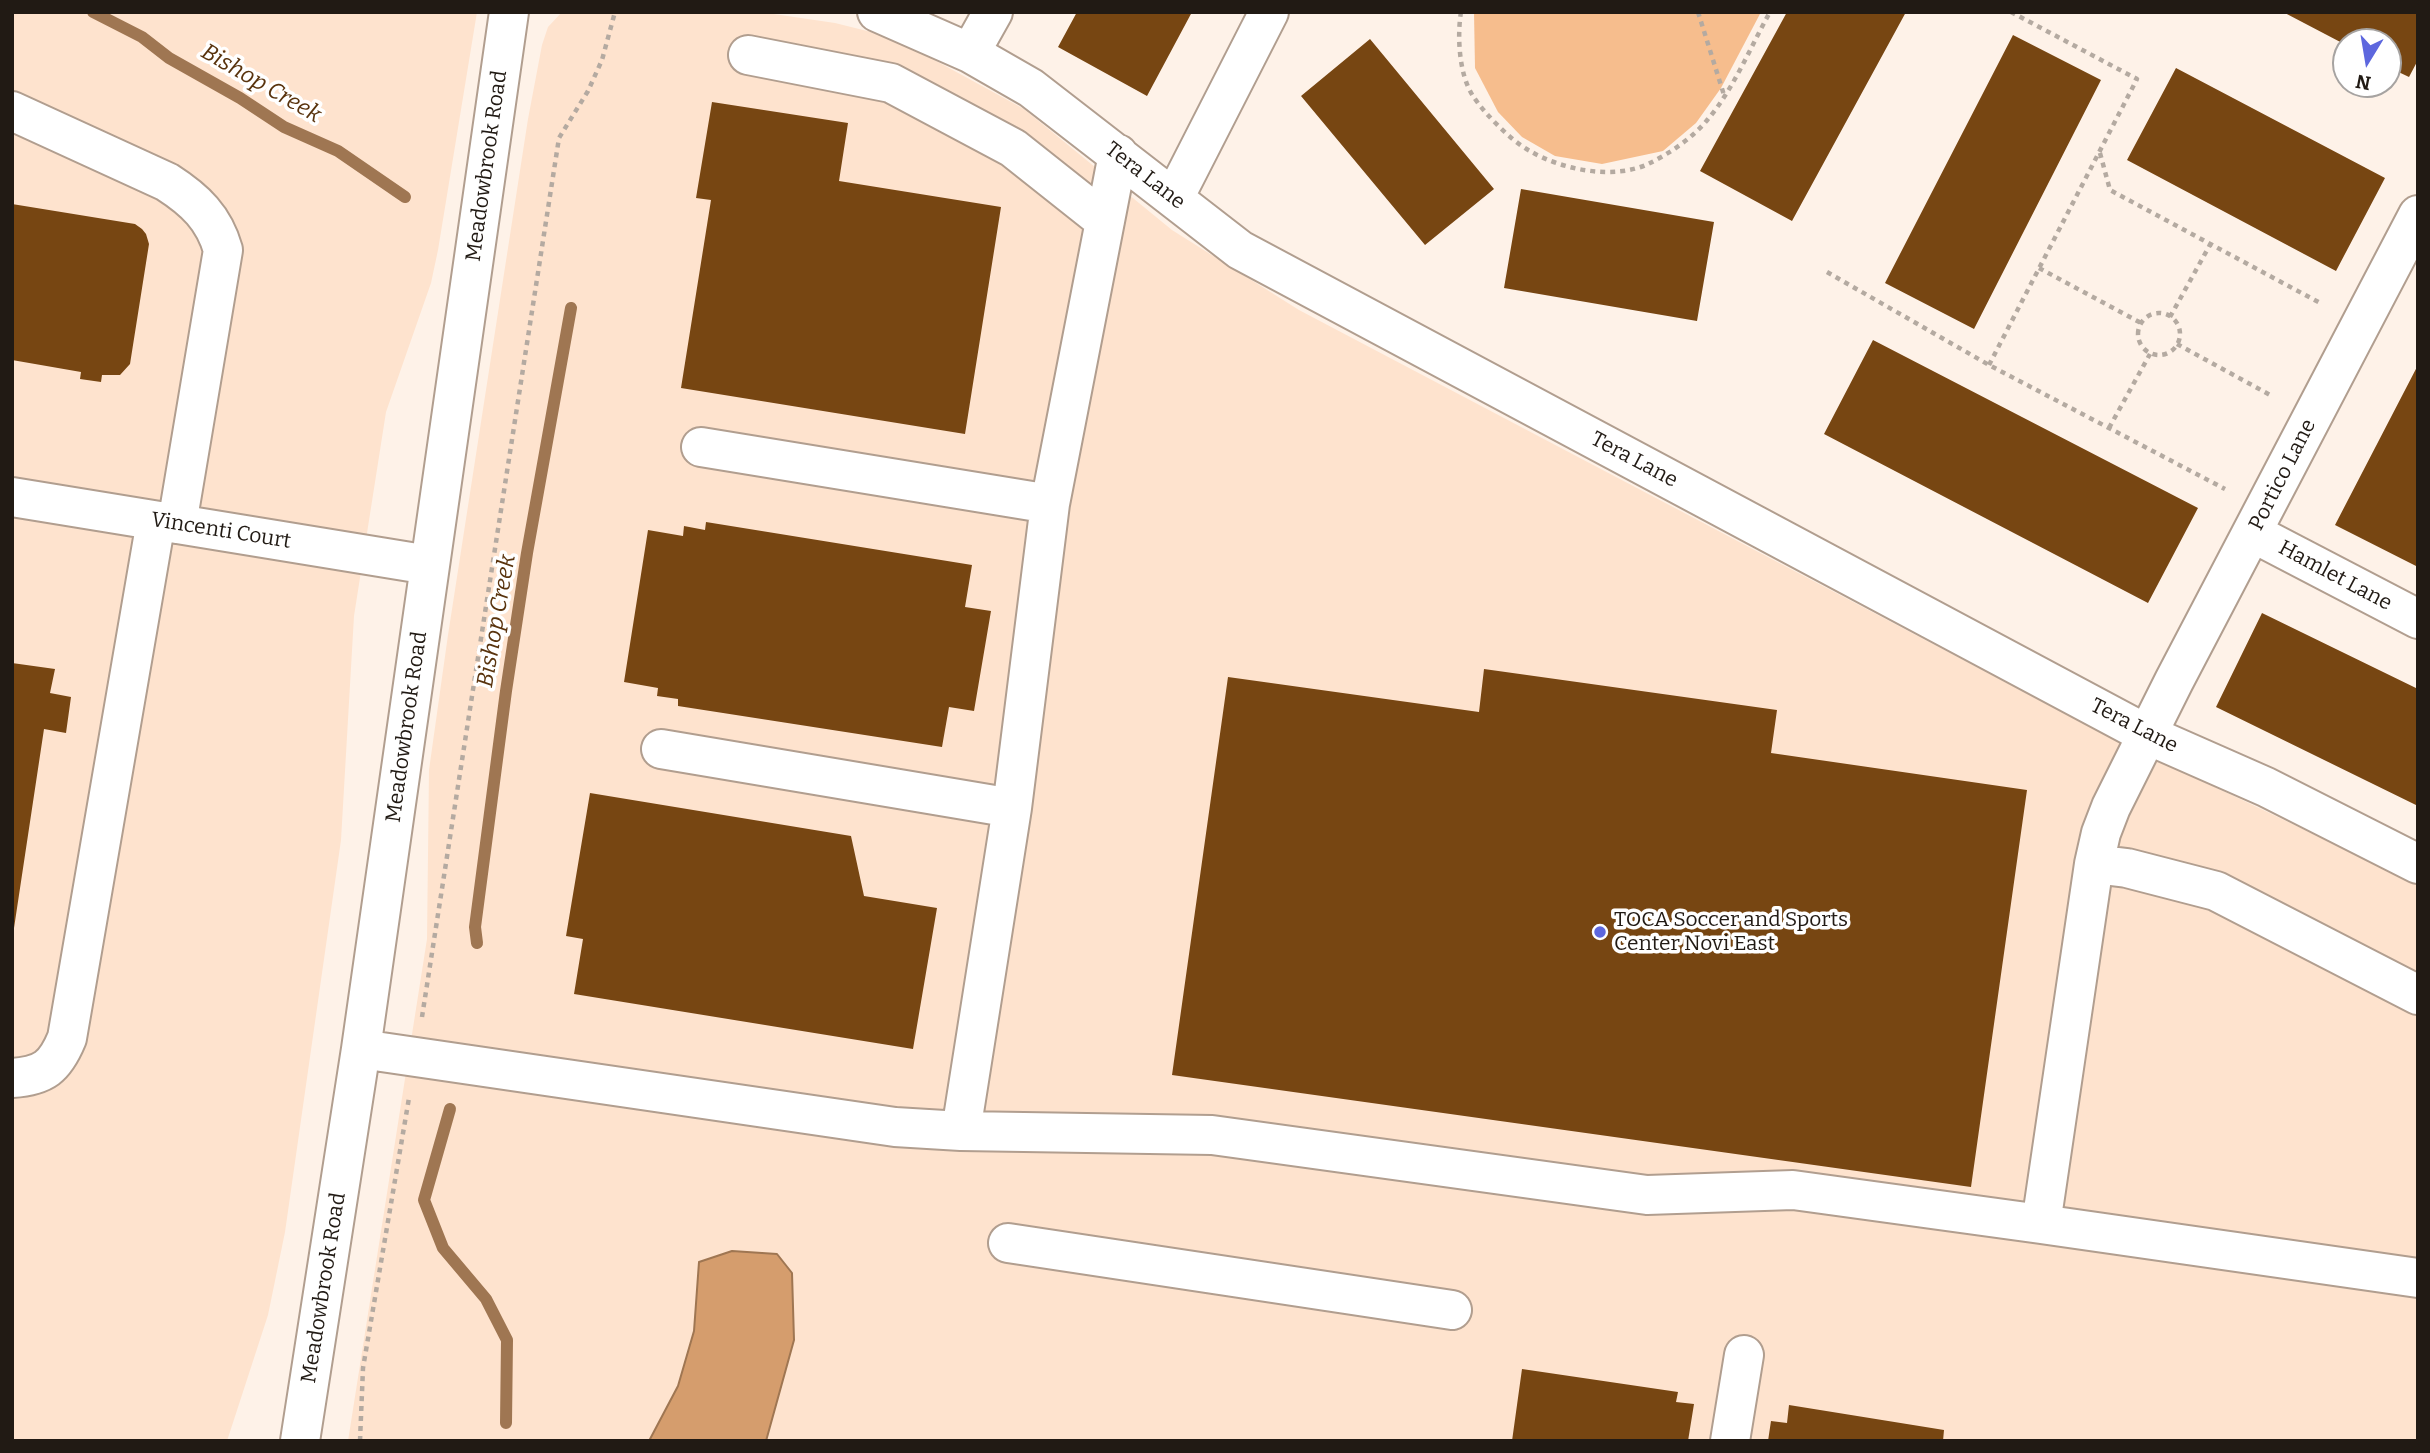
<!DOCTYPE html>
<style>
body{margin:0}
#map{position:relative;width:2430px;height:1453px;overflow:hidden;background:#fef2e8;font-family:Bitter,serif}
canvas{display:block}
.frame{position:absolute;inset:0;border:14px solid #211a14;pointer-events:none}
.north{position:absolute;left:2332px;top:28px;width:70px;height:70px;box-sizing:border-box;background:#fff;border:2px solid #a6a3a1;border-radius:50%;rotate:191deg;font-size:19px;font-weight:700;line-height:28px;text-align:center;color:#211a14}
.north::after{content:'';display:block;margin:auto;width:24px;height:32px;background:#5d67de;clip-path:polygon(50% 0,100% 100%,50% 72%,0 100%)}
</style>
<div id="map">
<canvas width="2430" height="1453"></canvas>
<div class="frame"></div>
<div class="north">N</div>
</div>
<script>
const ctx = document.querySelector('canvas').getContext('2d');
ctx.lineJoin = 'round';
function fillPath(path, color) {
  ctx.fillStyle = color;
  ctx.fill(path, 'evenodd');
}
function stroke(path, color, width, dash) {
  ctx.strokeStyle = color;
  ctx.lineWidth = width;
  ctx.lineCap = dash ? 'butt' : 'round';
  ctx.setLineDash(dash || []);
  ctx.stroke(path);
}
function drawText(font, color, halo, rows, align = 'center') {
  ctx.font = font + ' Bitter,serif';
  ctx.lineWidth = 7;
  ctx.setLineDash([]);
  ctx.textBaseline = 'middle';
  ctx.strokeStyle = halo;
  ctx.fillStyle = color;
  for (const [text, x, y, turn = 0] of rows) {
    ctx.save();
    ctx.translate(x, y);
    ctx.rotate((+turn || 0) * Math.PI / 180);
    ctx.textAlign = isNaN(turn) ? turn : align;
    if (halo) ctx.strokeText(text, 0, 0);
    ctx.fillText(text, 0, 0);
    ctx.restore();
  }
}
fillPath(new Path2D(`
 M12,12H477L438,250L431,283L386,412L354,616L341,840L285,1232L268,1315L227,1441H12Z
 M562,12H760L835,23L871,32L907,45L1024,109L1172,230L1299,310L2100,732L2418,884V1441H348L427,939L429,770L448,635L528,119L542,45L548,27Z`), '#fee3ce');
fillPath(new Path2D(`
 M1474,12H1761L1721,88L1696,123L1663,151L1602,164L1555,156L1522,137L1498,112L1475,68Z`), '#f6bd8d');
const water = new Path2D(`
 M732,1251L777,1254L792,1273L794,1340L766,1441H649L678,1386L694,1331L699,1262Z`);
fillPath(water, '#d59d6d');
stroke(water, '#9f7652', 2);
stroke(new Path2D(`
 M93,12L142,37L169,58L240,98L284,127L338,151L405,197
 M477,943L475,927L506,691L527,553L571,308
 M450,1109L424,1200L443,1248L486,1299L507,1340L506,1423`), '#9f7652', 12);
fillPath(new Path2D(`
 M1077,12H1192L1147,96L1058,47Z
 M1787,12H1906L1792,221L1700,171Z
 M2283,12H2418V60L2409,77L2388,67V42H2346V45Z
 M2013,35L2101,80L1974,329L1885,283Z
 M1370,39L1494,189L1425,245L1301,96Z
 M2176,68L2385,178L2336,271L2127,160Z
 M712,102L848,123L839,181L1001,207L965,434L681,388L711,200L696,198Z
 M1521,189L1714,222L1697,321L1504,288Z
 M12,204L135,224L142,229L146,234L149,244L130,364L120,375H102L101,382L80,379L81,372L12,360Z
 M1873,340L2198,508L2148,603L1824,434Z
 M2418,365V567L2335,525Z
 M706,522L972,565L965,607L991,611L974,711L949,707L942,747L678,706V699L657,696L658,688L624,682L648,530L683,536L684,526L705,530Z
 M2262,613L2418,689V806L2216,707Z
 M12,663L55,669L50,693L71,697L66,733L44,729L14,928Z
 M1484,669L1777,710L1771,753L2027,790L1971,1187L1172,1075L1228,677L1479,712Z
 M590,793L851,836L864,896L937,908L913,1049L574,994L583,939L566,936Z
 M1522,1369L1678,1392L1676,1402L1694,1404L1688,1441H1512Z
 M1789,1405L1944,1430L1943,1441H1768L1771,1421L1787,1423Z`), '#774612');
const minor = new Path2D(`
 M877,12L970,53L1031,88L1240,250L2148,735L2266,787L2418,864
 M970,53L993,12
 M748,55L891,83L1013,148L1105,221
 M12,111L167,182C195,200 214,218 223,250L177,524
 M1174,198L1269,12
 M701,447L1050,504
 M12,497L429,565
 M2253,533L2418,619
 M661,749L1012,808
 M2094,864L2127,868L2216,891L2418,995
 M361,1049L895,1127L961,1131L1212,1135L1647,1195L1793,1190L2041,1224L2094,864L2101,833L2111,807L2174,681L2418,215
 M12,1078C44,1076 55,1067 67,1038L156,521
 M961,1131L1012,808L1050,504L1118,154
 M2041,1224L2418,1278
 M1008,1243L1452,1310
 M300,1441L361,1049L509,12
 M1730,1441L1744,1355`);
stroke(minor, '#b19e8f', 42);
stroke(new Path2D(`
 M1461,12C1457,36 1459,75 1473,96C1484,113 1511,141 1530,151C1562,170 1614,180 1648,164C1669,154 1694,137 1708,119C1733,90 1751,46 1770,12
 M1698,12L1724,95
 M2100,153L2110,190L2322,304
 M2039,268L2141,323
 M1827,272L1989,365L2225,489
 M2138 334a21 21 0 1 1 42 0a21 21 0 1 1-42 0Z
 M2170,317L2211,243
 M2177,344L2272,396
 M1989,365L2137,79L2011,12
 M2109,428L2150,354
 M422,1017L559,138L588,91L602,60L615,12
 M360,1441L363,1368L409,1098`), '#b4aaa1', 4.5, [5, 5]);
stroke(minor, '#fff', 38);
for (const [x, y, r, color] of [
 [1600,932,7,"#5d67de"]
]) {
  const dot = new Path2D();
  dot.arc(x, y, r, 0, 2 * Math.PI);
  ctx.fillStyle = color;
  ctx.fill(dot);
  stroke(dot, '#fff', 2.5);
}
drawText('21px', '#211a14', '#fff', [
 ["Meadowbrook Road",487,166,-82],
 ["Tera Lane",1145,176,38],
 ["Tera Lane",1634,460,28],
 ["Portico Lane",2283,475,-63],
 ["Vincenti Court",221,531,9],
 ["Hamlet Lane",2335,576,28],
 ["Tera Lane",2134,726,27],
 ["Meadowbrook Road",407,727,-82],
 ["Meadowbrook Road",324,1288,-81]
]);
drawText('21px', '#211a14', '#fff', [
 ["TOCA Soccer and Sports",1614,920],
 ["Center Novi East",1614,944]
], 'left');
drawText('italic 23px', '#59330d', '#fff', [
 ["Bishop Creek",261,84,30],
 ["Bishop Creek",497,621,-80]
]);
</script>
